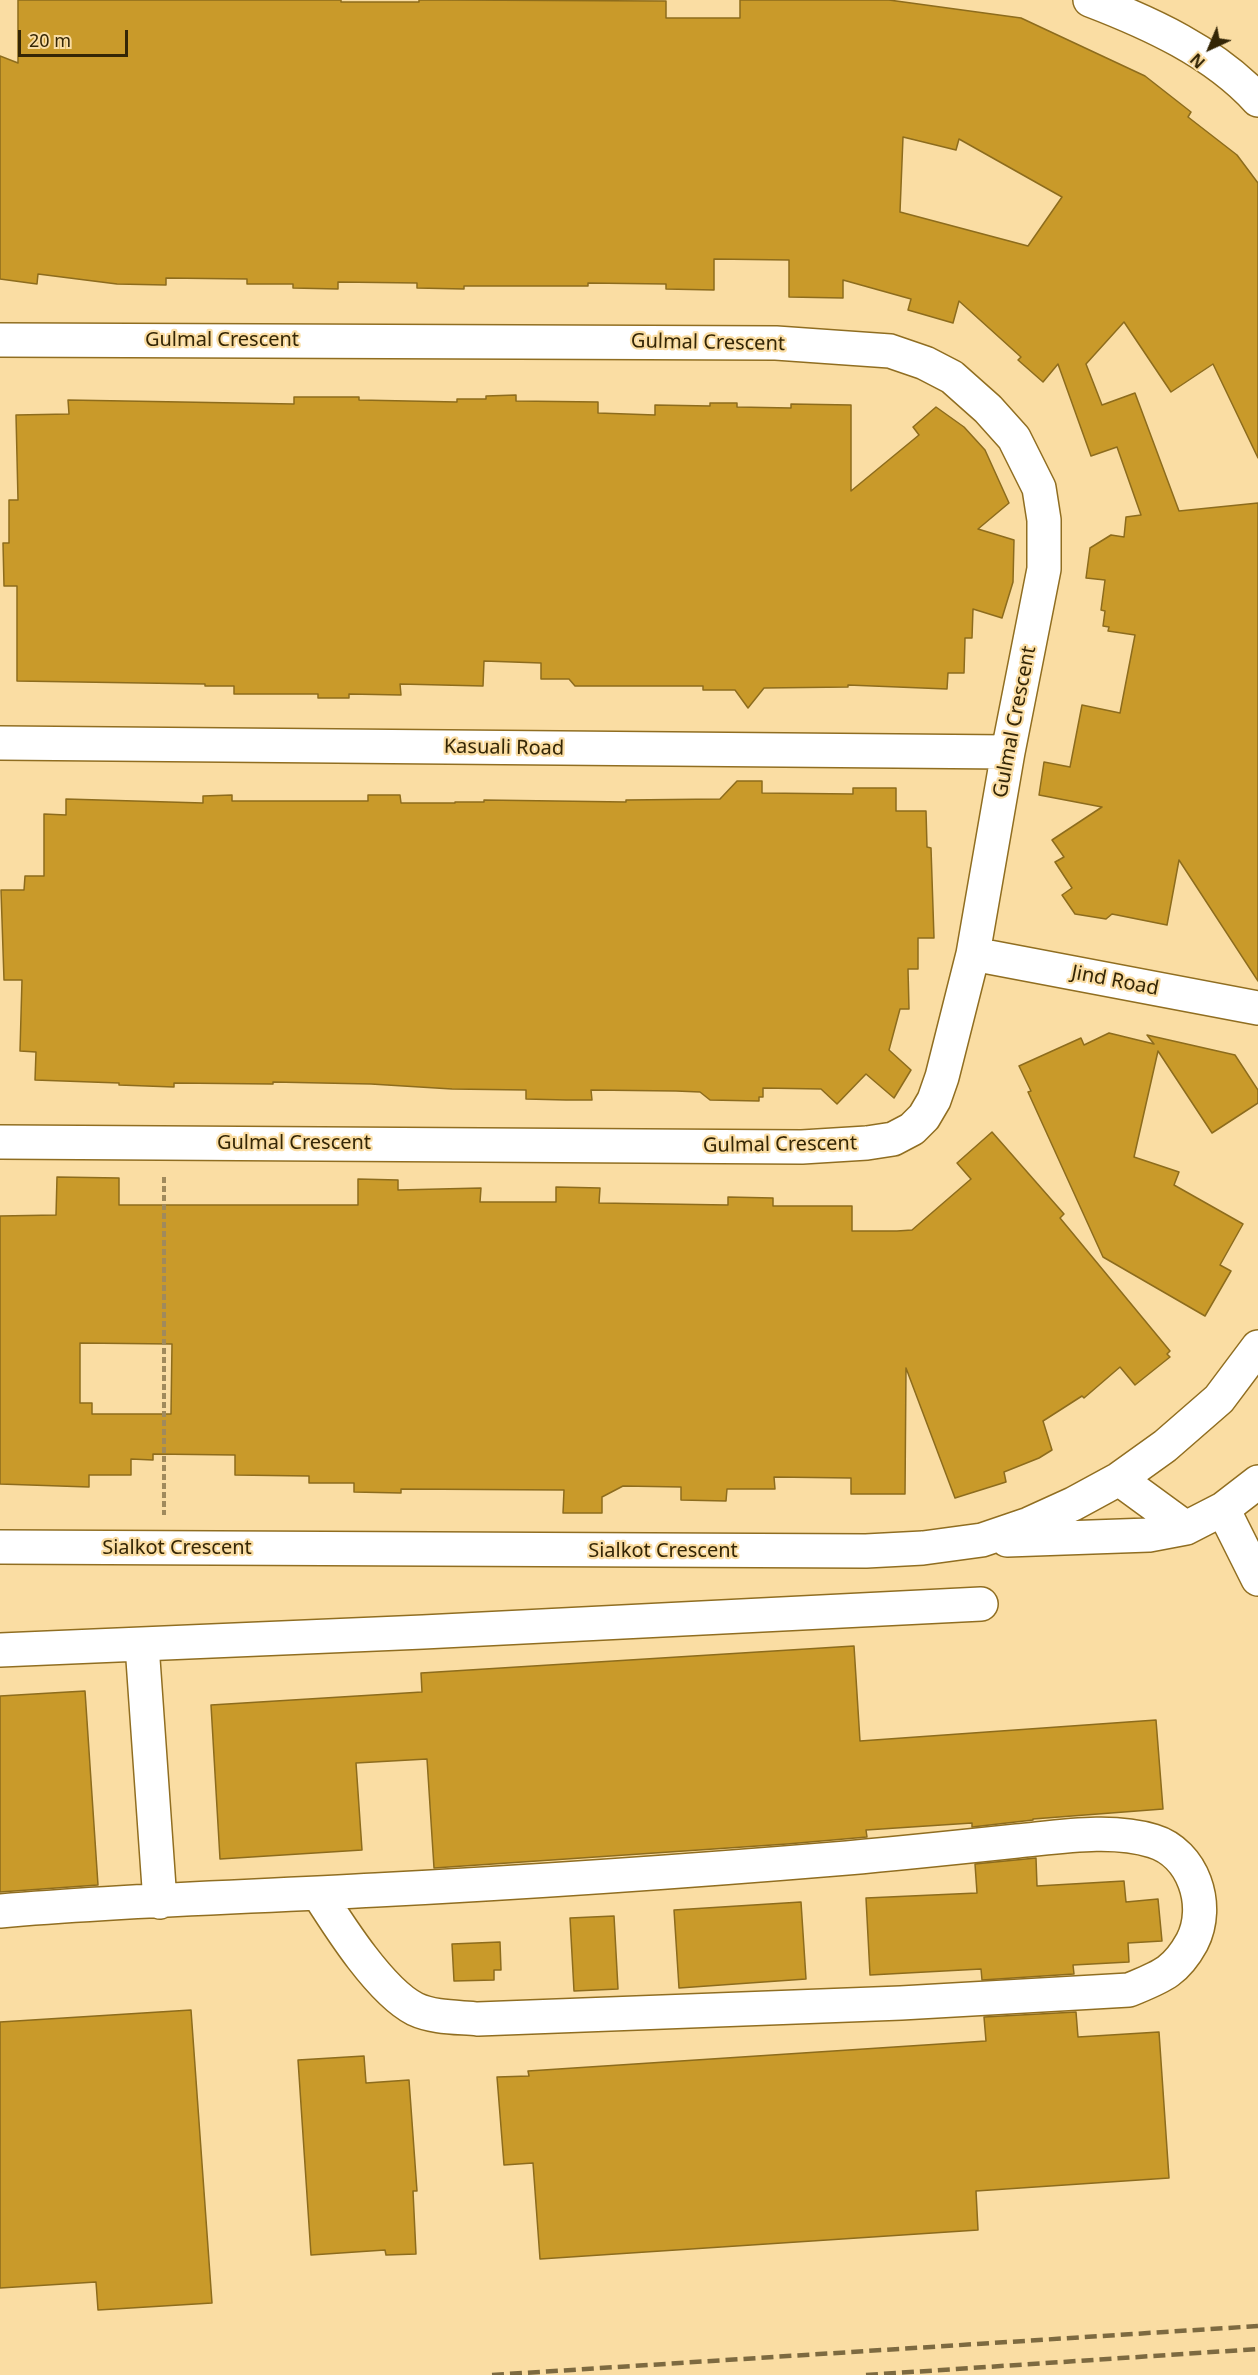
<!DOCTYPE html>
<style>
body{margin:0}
#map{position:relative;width:1258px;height:2375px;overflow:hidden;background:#fadda3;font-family:"Noto Sans",sans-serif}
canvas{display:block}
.north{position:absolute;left:1180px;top:18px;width:60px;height:60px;-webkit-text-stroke:4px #fadda3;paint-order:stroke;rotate:224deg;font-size:16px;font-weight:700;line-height:24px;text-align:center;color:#342606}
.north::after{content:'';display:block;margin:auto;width:21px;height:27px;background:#342606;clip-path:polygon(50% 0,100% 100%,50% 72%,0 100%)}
.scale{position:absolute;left:18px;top:30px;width:110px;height:27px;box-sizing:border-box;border:3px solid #342606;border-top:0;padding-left:8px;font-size:18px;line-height:21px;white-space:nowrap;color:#342606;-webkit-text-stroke:4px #fadda3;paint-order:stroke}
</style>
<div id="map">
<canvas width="1258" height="2375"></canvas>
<div class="north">N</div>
<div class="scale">20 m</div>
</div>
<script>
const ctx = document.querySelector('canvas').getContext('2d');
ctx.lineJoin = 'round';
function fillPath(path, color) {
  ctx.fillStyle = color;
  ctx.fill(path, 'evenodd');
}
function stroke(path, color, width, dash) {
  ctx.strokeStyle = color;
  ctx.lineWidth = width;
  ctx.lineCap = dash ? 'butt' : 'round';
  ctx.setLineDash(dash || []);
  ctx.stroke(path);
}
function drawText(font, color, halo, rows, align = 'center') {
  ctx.font = font + ' "Noto Sans",sans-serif';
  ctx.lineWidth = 4.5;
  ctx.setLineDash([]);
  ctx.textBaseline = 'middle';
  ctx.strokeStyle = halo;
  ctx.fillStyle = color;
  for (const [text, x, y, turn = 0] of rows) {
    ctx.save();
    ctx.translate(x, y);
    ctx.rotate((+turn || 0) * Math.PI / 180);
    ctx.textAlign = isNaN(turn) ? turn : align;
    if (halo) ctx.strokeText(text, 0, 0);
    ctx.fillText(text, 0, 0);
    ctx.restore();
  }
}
const building = new Path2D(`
 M18,0H341V2H419V0H446L666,1V18H740V0H889L1021,18L1145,76L1191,112L1188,117L1237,155L1258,183V458L1213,364L1171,392L1124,322L1086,364L1102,405L1135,393L1179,511L1258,503V981L1179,860L1167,925L1112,914L1106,919L1075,914L1062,895L1072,888L1055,862L1064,857L1052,840L1102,807L1039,795L1044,762L1070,767L1082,705L1120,713L1135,635L1108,631L1109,627L1103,626L1105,611L1101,610L1105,580L1086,578L1090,548L1111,535L1124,537L1126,517L1141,515L1117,447L1091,456L1058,364L1043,382L1018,360L1021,357L959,301L953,323L908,310L911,299L843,280V298L789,297V260L714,259V290L666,289V284L588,283V286H464V289L417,288V283L338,282V289L293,288V284H247V279L166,278V285L117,284L38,274L37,284L0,279V56L18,63ZM903,137L956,150L959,139L1062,197L1028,246L900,212Z
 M516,395V401L598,402V413L655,415V405L710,406V403H737V407L791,408V404L851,405V491L919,435L913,427L936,407L964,427L985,450L1009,503L978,529L1014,540L1013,582L1002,618L973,609L972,638H965L964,673H948L947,689L848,685V687L764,688L748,708L735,690H703V686H575L569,679H541V663L484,661L483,686L400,684L401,695L349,694V698H318V694H234V686H205V684L17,681V586H4L3,543H9V500H18L16,415L69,414L68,400L294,404V397H359V400L457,402V399H486V396Z
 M737,781H762V793L853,794V788H896V811H926L927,847L931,848L934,938H918V969H908L909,1009H900L889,1050L911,1070L894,1098L866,1074L837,1104L821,1089L763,1088V1097H759V1101L710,1100L700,1092L676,1091L591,1090L592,1100H566L526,1099V1090L452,1089L371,1084L273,1082V1084L174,1083V1087L119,1085V1083L35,1080L36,1052L20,1051L22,980H4L1,890H24L25,876H44V814L66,815V799L203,803V796L232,795V801H368V795H400L401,803H455V802H484V800L626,802V800L720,799Z
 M1109,1033L1154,1044L1147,1035L1235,1055L1258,1090V1103L1212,1133L1158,1051L1134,1157L1179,1172L1174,1185L1243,1224L1220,1265L1231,1271L1205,1316L1103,1257L1028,1092L1031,1091L1019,1066L1081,1038L1084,1045Z
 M992,1132L1064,1214L1060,1218L1170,1351L1167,1354L1170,1357L1135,1385L1120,1367L1084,1398L1082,1396L1043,1421L1052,1450L1039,1458L1004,1472L1006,1482L955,1498L906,1368L905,1494H851V1478L774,1477L775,1489H727L726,1501L681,1500V1487L623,1486L602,1497V1513H563L564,1490L401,1489V1493L354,1492V1483H309V1476L235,1475V1455L153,1454V1460L131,1459V1475H89V1487L0,1484V1216L56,1215L57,1177L119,1178V1205H358V1179L398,1180V1190L481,1188L480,1202H556V1187L600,1188L599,1203L728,1205V1197L773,1198V1206H852V1231H897L912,1230L971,1179L957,1163ZM80,1343L172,1344L171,1414H92V1403H80Z
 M854,1646L860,1741L1156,1720L1163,1809L1033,1819V1820L972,1827V1823L866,1830L867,1837L787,1844L434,1868L427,1759L356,1763L362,1850L220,1859L211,1705L422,1692L421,1673Z
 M85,1691L98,1885L0,1892V1696Z
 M1036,1858L1037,1886L1124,1881L1126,1902L1158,1899L1162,1941L1128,1943L1129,1962L1073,1965L1074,1974L982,1980L981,1969L870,1975L866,1898L977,1893L975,1864Z
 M801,1902L806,1979L679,1988L674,1910Z
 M614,1916L618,1989L574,1991L570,1918Z
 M500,1942L501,1970H494V1980L454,1981L452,1944Z
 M191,2010L212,2303L98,2310L96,2282L0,2288V2022Z
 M1076,2012L1078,2037L1159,2032L1169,2178L976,2191L978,2230L540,2259L533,2163L504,2165L497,2077L529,2076L528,2071L986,2041L984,2017Z
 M364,2056L366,2083L409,2080L417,2191H413L416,2254L386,2255L385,2250L311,2255L298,2060Z`);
fillPath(building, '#c99a2a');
stroke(building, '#8d6c1d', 1.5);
const minor = new Path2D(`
 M1090,0C1150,23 1214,52 1258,100
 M0,340L776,343L890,351L925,363L952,377L988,409L1014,438L1039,488L1044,520V569L1008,752L973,954L942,1077L934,1100L924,1117L912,1129L893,1139L867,1143L802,1147L0,1142
 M0,743L1008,752
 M973,954L1258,1008
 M1119,1479L1186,1528
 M1223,1509L1258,1579
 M1007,1540L1149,1535L1186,1528L1223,1509L1258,1482
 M0,1547L866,1551L923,1548L982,1540L1029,1524L1073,1504L1119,1479L1165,1446L1219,1399L1258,1347
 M142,1645L160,1902
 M0,1650L423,1632L981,1604
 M0,1911C125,1900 251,1897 376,1890C533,1882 690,1871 847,1858C903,1853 960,1847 1017,1841C1059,1837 1112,1828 1153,1841C1193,1853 1211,1905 1192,1942C1175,1973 1160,1977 1129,1990L901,2003L478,2019C458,2017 434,2018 415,2009C380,1991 339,1926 318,1893`);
stroke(minor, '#906e21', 36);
stroke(new Path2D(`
 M164,1177V1515`), '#a08a5c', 4, [6, 3]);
stroke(minor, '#fff', 33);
stroke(new Path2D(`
 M492,2375L1258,2326
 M866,2375L1258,2349`), '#7d6a40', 4.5, [12, 6]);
drawText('20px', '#342606', '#fadda3', [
 ["Gulmal Crescent",222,340],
 ["Gulmal Crescent",708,343,1],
 ["Gulmal Crescent",1015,722,-79],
 ["Kasuali Road",504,748,1],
 ["Jind Road",1115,981,11],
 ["Gulmal Crescent",294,1143],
 ["Gulmal Crescent",780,1145,-1],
 ["Sialkot Crescent",177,1548],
 ["Sialkot Crescent",663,1551]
]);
</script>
